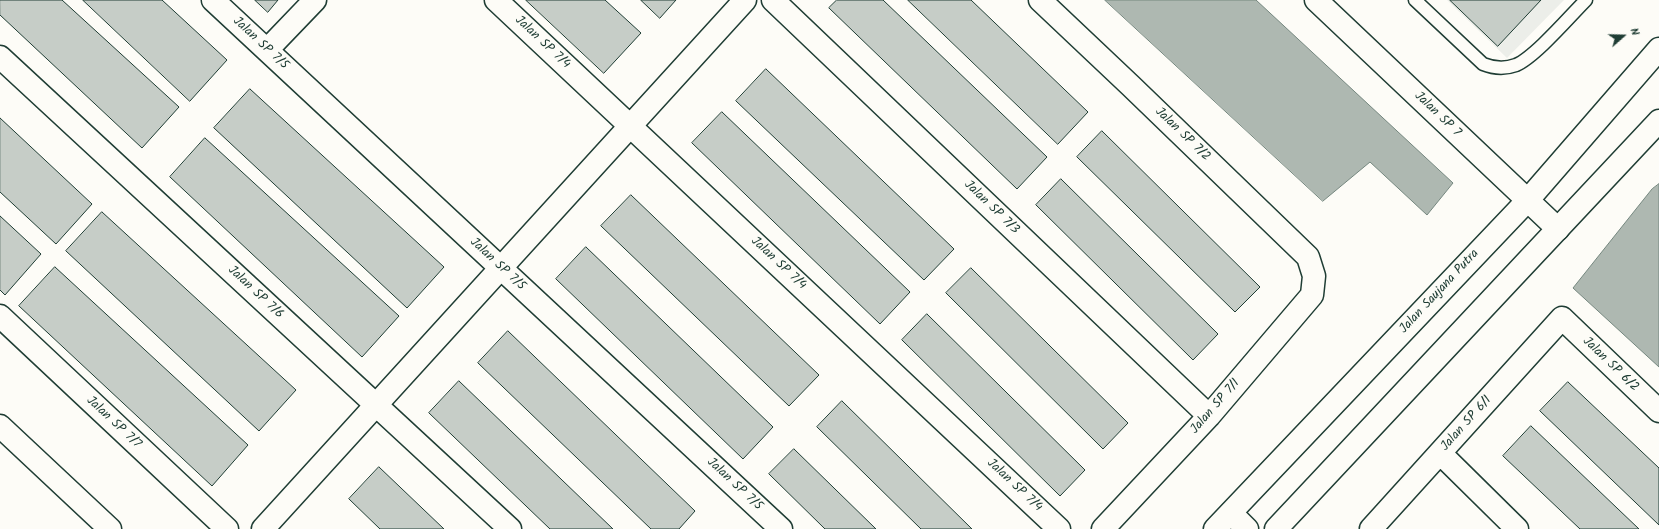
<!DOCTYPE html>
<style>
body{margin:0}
#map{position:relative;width:1659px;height:529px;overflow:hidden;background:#fdfcf7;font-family:Kalam,sans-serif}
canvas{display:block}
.north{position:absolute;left:1603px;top:16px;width:40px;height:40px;-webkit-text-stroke:3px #fdfcf7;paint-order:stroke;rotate:70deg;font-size:11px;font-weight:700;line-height:16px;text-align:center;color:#1f3d34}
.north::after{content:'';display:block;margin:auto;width:14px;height:18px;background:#1f3d34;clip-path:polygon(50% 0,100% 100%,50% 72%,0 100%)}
</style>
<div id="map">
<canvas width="1659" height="529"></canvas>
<div class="north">N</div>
</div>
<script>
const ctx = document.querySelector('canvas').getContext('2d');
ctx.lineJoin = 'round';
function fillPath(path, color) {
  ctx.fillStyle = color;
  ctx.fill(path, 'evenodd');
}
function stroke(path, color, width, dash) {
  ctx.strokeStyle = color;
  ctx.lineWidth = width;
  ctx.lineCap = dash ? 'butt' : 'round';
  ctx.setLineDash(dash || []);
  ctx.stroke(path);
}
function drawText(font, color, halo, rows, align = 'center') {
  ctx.font = font + ' Kalam,sans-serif';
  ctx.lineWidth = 3;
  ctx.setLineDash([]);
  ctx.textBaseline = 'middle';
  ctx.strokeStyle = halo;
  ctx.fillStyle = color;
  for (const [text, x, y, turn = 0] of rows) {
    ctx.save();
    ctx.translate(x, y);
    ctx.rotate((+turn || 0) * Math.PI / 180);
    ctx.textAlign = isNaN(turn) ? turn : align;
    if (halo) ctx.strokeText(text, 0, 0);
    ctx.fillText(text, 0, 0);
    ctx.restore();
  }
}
fillPath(new Path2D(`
 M1447,0H1564L1507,58Z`), '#eceee9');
const water = new Path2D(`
 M1105,0H1256L1453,183L1427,215L1370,162L1323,201Z
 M1659,184V367L1573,288L1652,189Z`);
fillPath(water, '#aeb8b1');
stroke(water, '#75877f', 1);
const building = new Path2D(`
 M0,0H62L179,107L142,148L0,15Z
 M83,0H162L227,60L190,101Z
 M255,0H278L268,12Z
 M526,0H605L641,33L604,73Z
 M641,0H676L660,18Z
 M837,0H883L1047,157L1017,189L829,8Z
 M908,0H971L1088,112L1058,144Z
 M1450,0H1541L1498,46Z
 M766,69L954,249L924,280L736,101Z
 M250,89L444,267L407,308L214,128Z
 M722,112L910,292L880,324L692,143Z
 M0,118L92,204L56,244L0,192Z
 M1102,131L1260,287L1235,312L1077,157Z
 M205,138L399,316L362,357L170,177Z
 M1061,179L1218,334L1193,360L1036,205Z
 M631,195L819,375L789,406L601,226Z
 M102,212L296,390L259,431L66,251Z
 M0,216L41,254L5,295L0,290Z
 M586,247L773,427L743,459L556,279Z
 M55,267L248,445L212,486L19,306Z
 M971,268L1128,423L1103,449L946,293Z
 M927,314L1085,470L1060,496L902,340Z
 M508,331L695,511L679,529H651L478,363Z
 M459,381L613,529H550L429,413Z
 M1568,382L1659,468V525L1540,411Z
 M842,401L972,529H921L817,427Z
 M1531,426L1639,529H1580L1503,456Z
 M794,449L876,529H825L769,474Z
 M379,467L444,529H380L349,499Z`);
fillPath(building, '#c6cdc7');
stroke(building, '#1f3d34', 1);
const service = new Path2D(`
 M1415,0L1483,64C1493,68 1505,69 1516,65C1535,57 1570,16 1586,0`);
const minor = new Path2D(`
 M213,0L781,529
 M496,0L1059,529
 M773,0L1209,416
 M1040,0L1131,86L1308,257L1314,276L1312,295L1209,416L1103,529
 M1316,0L1558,229
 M267,50L315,0
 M0,57L510,529
 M0,316L227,529
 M0,426L110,529
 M1440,453L1517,529
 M1231,513L1247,529
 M263,529L745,0
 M1371,529L1562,318L1659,411`);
const secondary = new Path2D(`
 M1215,529L1527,201L1659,49
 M1276,529L1659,121`);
stroke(service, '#1f3d34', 15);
stroke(minor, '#1f3d34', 25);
stroke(secondary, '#1f3d34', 25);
stroke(service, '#fdfcf7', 12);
stroke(minor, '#fdfcf7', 22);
stroke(secondary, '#fdfcf7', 22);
drawText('13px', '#1f3d34', '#fdfcf7', [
 ["Jalan SP 7/4",542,43,43],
 ["Jalan SP 7/5",260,44,43],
 ["Jalan SP 7",1437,115,44],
 ["Jalan SP 7/2",1182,135,44],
 ["Jalan SP 7/3",991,208,44],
 ["Jalan SP 7/4",778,264,43],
 ["Jalan SP 7/5",497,265,43],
 ["Jalan Saujana Putra",1440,292,-47],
 ["Jalan SP 7/6",255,293,43],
 ["Jalan SP 6/2",1610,365,44],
 ["Jalan SP 7/1",1216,407,-49],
 ["Jalan SP 7/7",113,423,43],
 ["Jalan SP 6/1",1467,424,-48],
 ["Jalan SP 7/5",734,485,43],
 ["Jalan SP 7/4",1014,486,43]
]);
</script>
